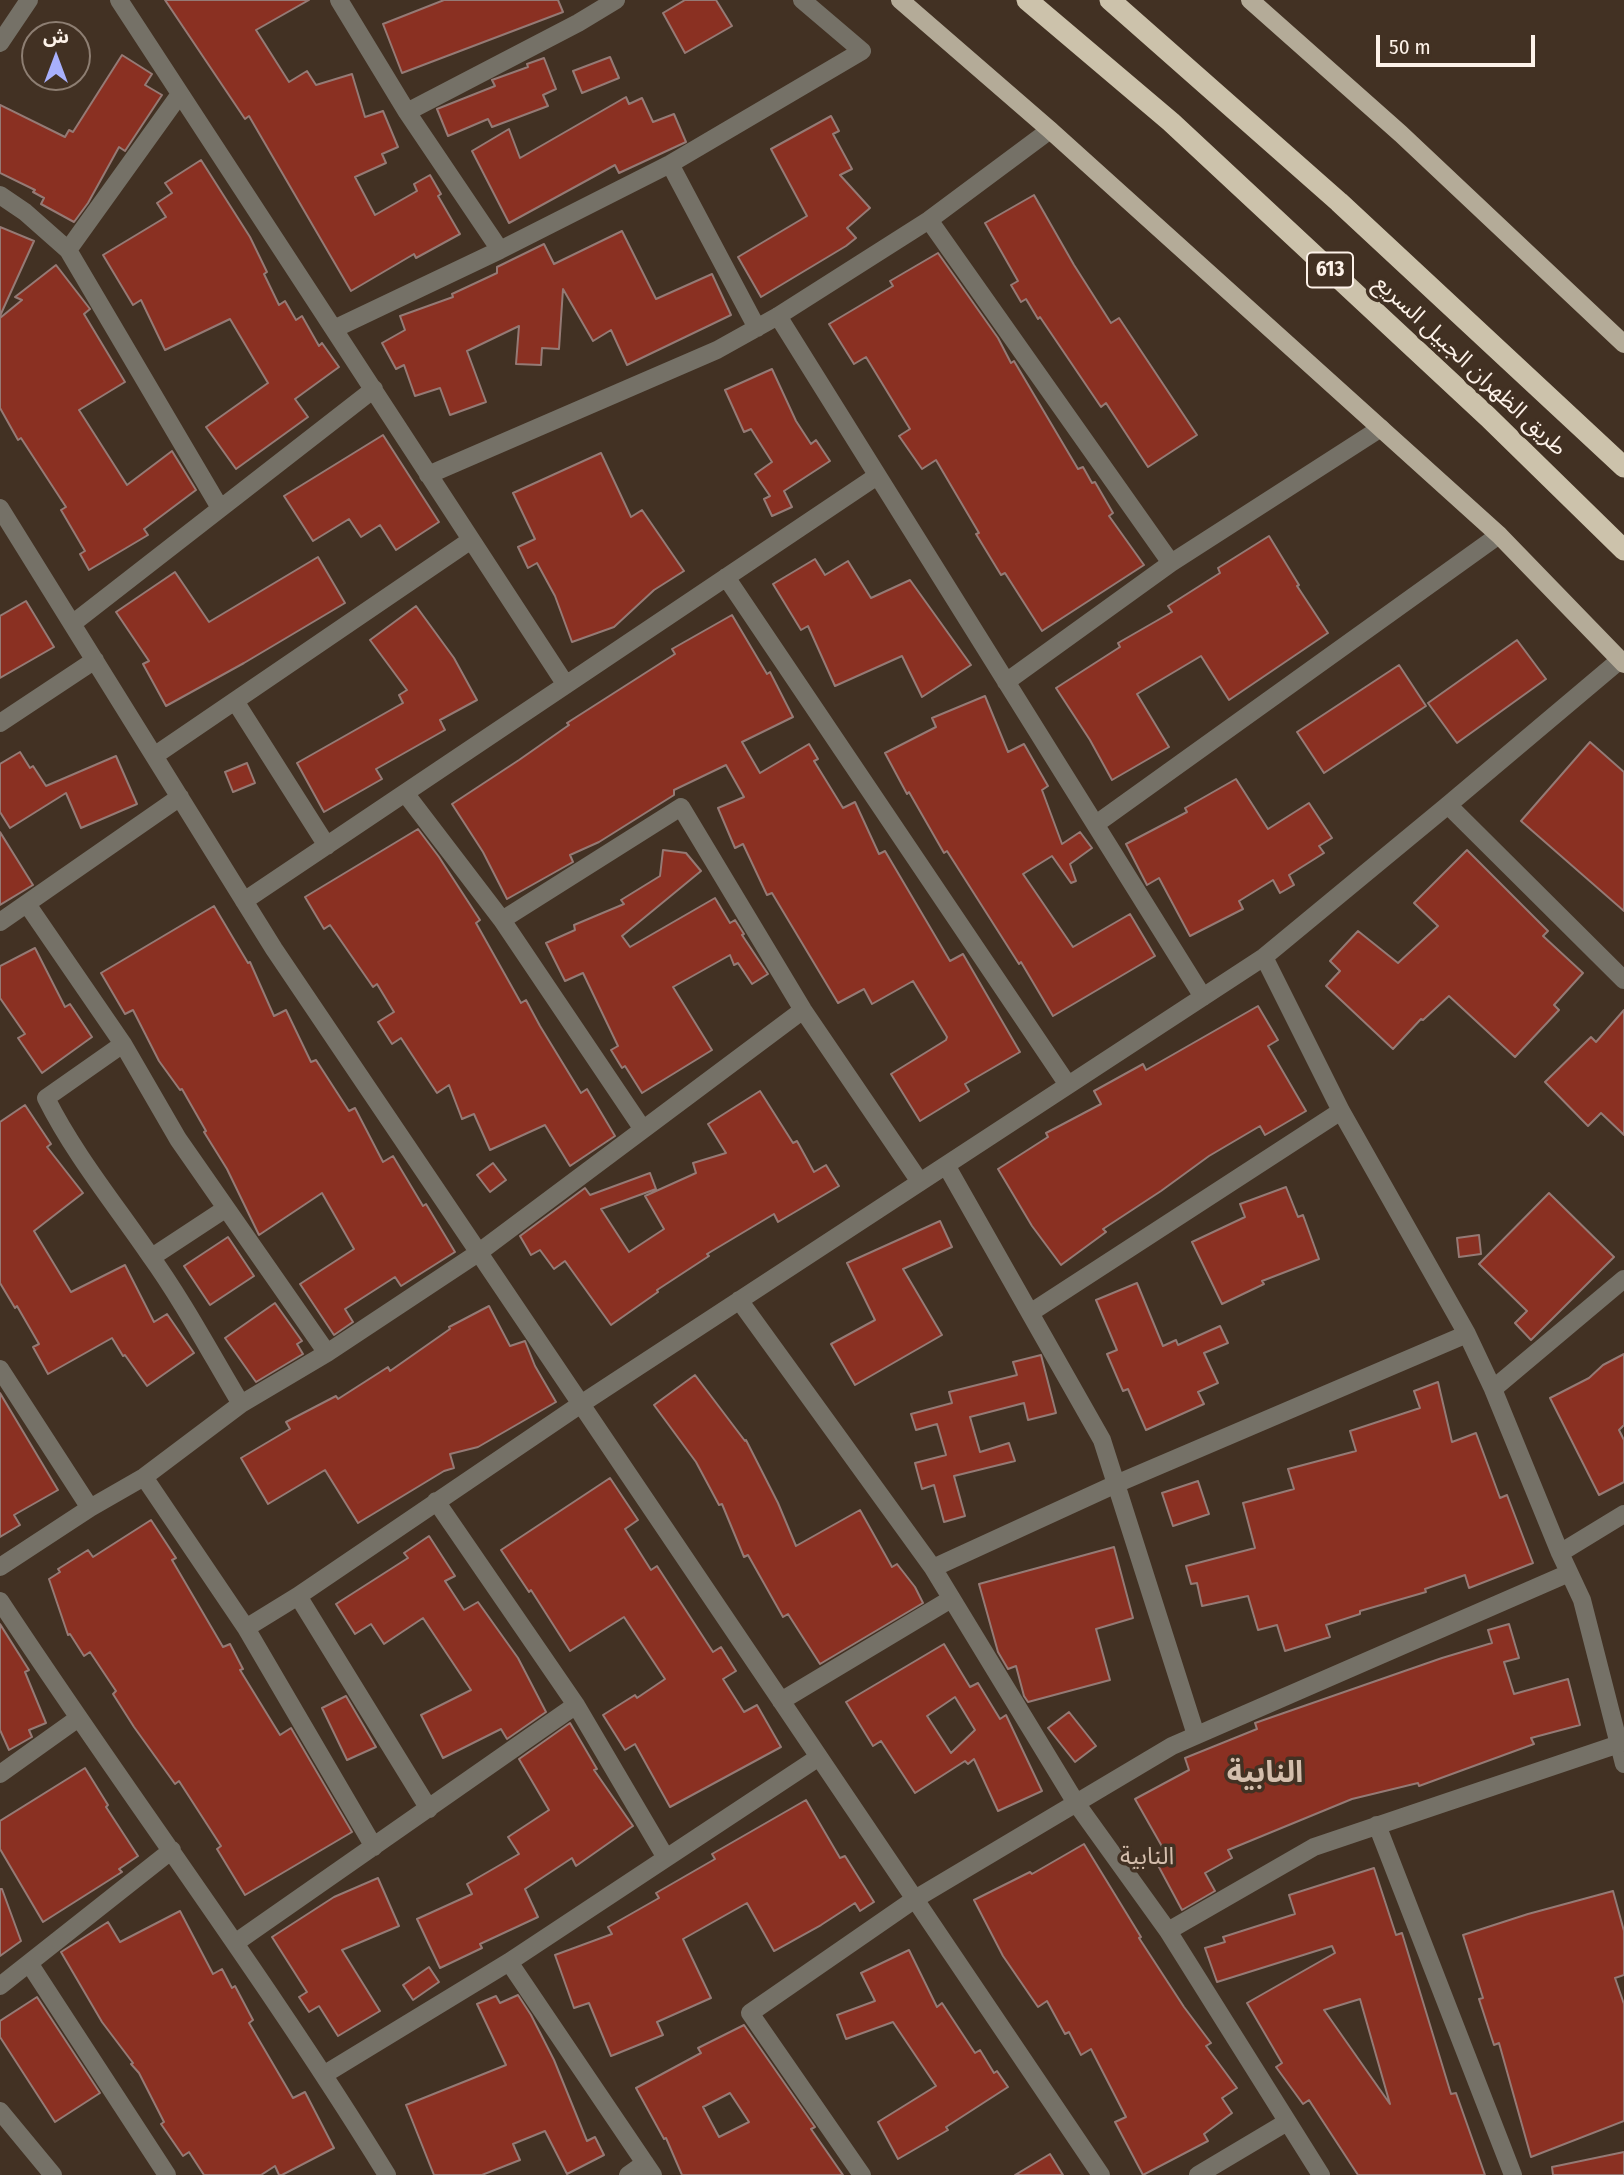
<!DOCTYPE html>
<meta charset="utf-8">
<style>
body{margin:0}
#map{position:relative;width:1624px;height:2175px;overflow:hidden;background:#423123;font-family:"Fira Sans Condensed","Noto Sans Arabic",sans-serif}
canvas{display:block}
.north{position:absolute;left:21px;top:21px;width:70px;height:70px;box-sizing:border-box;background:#423123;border:2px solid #8d7e72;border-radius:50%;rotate:0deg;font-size:19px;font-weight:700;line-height:28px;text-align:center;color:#fdf2e9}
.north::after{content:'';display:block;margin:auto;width:24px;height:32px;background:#a8b0fc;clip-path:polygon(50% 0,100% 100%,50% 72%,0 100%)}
.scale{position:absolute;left:1376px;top:35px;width:159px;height:32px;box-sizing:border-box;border:4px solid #fdf2e9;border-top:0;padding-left:9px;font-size:21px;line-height:24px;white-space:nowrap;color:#fdf2e9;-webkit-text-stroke:5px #423123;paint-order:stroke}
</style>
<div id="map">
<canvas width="1624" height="2175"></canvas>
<div class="north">ش</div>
<div class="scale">50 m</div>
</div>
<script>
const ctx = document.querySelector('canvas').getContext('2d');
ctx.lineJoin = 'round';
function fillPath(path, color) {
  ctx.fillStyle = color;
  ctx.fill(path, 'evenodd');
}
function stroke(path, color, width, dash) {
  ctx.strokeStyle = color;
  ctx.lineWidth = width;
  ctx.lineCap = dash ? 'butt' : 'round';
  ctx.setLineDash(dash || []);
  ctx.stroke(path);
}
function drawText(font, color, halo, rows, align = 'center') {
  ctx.font = font + ' "Fira Sans Condensed","Noto Sans Arabic",sans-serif';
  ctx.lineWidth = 7;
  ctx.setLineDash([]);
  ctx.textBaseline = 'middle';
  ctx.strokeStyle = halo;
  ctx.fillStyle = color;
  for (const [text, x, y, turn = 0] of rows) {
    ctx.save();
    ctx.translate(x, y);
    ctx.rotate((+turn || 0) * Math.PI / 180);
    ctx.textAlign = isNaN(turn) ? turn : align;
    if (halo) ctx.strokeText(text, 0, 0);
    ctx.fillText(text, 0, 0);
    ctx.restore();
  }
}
const building = new Path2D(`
 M165,0H309L256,30L289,82L307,71L316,85L352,74L365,117L383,111L398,147L382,154L386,163L355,177L375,215L417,191L414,184L430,175L441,194L438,196L460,234L416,258L414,254L351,291L249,116L245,119Z
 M444,0H558L563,12L402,73L383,24Z
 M685,0H716L732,26L685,53L663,13Z
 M122,55L152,74L145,85L162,95L125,151L119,147L88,203L74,222L41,204L44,198L33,192L35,190L0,173V105L65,137L69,130L73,132Z
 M610,57L619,78L582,93L573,71Z
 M544,58L556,89L543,95L548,106L492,127L488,119L448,136L437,109L495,86L492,80L528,67L527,64Z
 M626,97L629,104L642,98L653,122L674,114L686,142L619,173L615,165L509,223L472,151L509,129L520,158Z
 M831,116L839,131L833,134L852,169L840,175L870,208L847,228L856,238L846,246L761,297L738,257L807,216L771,149Z
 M201,160L250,237L267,272L264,274L279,305L285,301L296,320L302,316L319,346L322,343L339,367L295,399L308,417L236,469L206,427L268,383L230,319L165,350L141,300L133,305L103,255L166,217L157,203L172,193L165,183Z
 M1034,195L1074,265L1111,323L1119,318L1197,435L1148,467L1106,403L1101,407L1040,317L1038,319L1026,299L1021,302L1011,285L1018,281L985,223Z
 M0,227L34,241L0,316Z
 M622,231L656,299L712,274L731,315L627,365L611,330L593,341L563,289L559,349L542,348L541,365L516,364L519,326L467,351L486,402L450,415L440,388L415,396L404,365L396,369L382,343L405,330L400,316L453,297L452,294L497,273V267L544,244L554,264Z
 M938,253L998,338L1011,363L1014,361L1078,469L1083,467L1092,483L1095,482L1113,513L1109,516L1144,565L1042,631L1005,573L1001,575L976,534L979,533L936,460L922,469L899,436L910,429L866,357L854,364L829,324L893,286L890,281Z
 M56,265L90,309L84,314L125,382L79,410L127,485L172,451L196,490L144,529L148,535L89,570L80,554L85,551L61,510L66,507L21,438L18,440L0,408V318L22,300L15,297Z
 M772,369L796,421L811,444L816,440L830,461L784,491L792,507L772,516L764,499L770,496L755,474L772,462L751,429L744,432L725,390Z
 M383,435L439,522L396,550L380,525L361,537L349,519L313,541L284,496Z
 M601,453L631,517L642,510L684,571L654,590L614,627L572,642L555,596L537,563L528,568L518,547L535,539L513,493Z
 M1269,536L1299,585L1297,586L1328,633L1229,700L1201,656L1137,694L1169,747L1112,780L1090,740L1056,688L1120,647L1118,643L1172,612L1168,606L1220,573L1218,568Z
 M318,557L345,603L244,663L166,706L143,664L149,661L116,612L175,572L209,622Z
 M815,559L825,575L848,561L871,598L910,580L971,665L922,697L902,656L835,686L808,626L801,630L773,584Z
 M26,601L54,647L0,678V616Z
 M416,606L454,658L477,700L440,720L445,730L376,769L382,779L324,812L297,763L403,703L399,695L407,690L370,640Z
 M732,615L767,674L770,672L793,717L742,742L760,773L809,744L818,759L814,761L843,808L855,802L879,854L885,851L950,961L963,954L1020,1052L965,1084L969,1091L920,1121L891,1074L946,1040L947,1037L913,981L872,1004L864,989L838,1003L772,893L767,895L743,844L735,848L718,808L744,797L726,765L674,790V795L599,842L570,855L573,862L507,899L483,852L452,804L519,760L569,725L567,723L675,654L672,649Z
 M1517,640L1546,679L1457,743L1428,703Z
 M1399,665L1426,706L1324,773L1297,732Z
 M985,696L1008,752L1024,744L1048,786L1042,790L1062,844L1080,832L1092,848L1070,864L1076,881L1071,883L1052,856L1023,874L1073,947L1130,914L1155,956L1053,1016L1021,962L1019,964L947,851L944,853L909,792L907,794L885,753L936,727L932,718Z
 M1590,742L1624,772V911L1521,821Z
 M20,752L30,768L33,766L46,786L116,756L137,804L81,828L66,793L10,828L0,812V764Z
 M247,763L255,783L233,792L225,772Z
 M1236,779L1268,829L1309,803L1332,838L1319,846L1324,853L1289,875L1294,885L1280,893L1273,880L1239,901L1243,909L1190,936L1159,878L1147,885L1126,844L1187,812L1185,808Z
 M418,829L439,857L480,920L476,923L521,1003L526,1000L540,1026L581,1093L587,1089L615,1136L570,1166L545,1125L490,1150L474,1114L462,1119L449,1085L437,1093L401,1038L392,1044L378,1022L394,1012L377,984L373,987L330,925L324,929L305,897Z
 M0,832L33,885L0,905Z
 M663,850L686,853L701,871L622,936L630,947L715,898L730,923L735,920L744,934L742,935L768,974L752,984L738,963L734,965L730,955L673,987L712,1050L642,1093L625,1066L622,1068L611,1050L618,1046L583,973L565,981L546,943L575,930L574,925L624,904L621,900L660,876Z
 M1467,850L1548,931L1543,936L1583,973L1554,1005L1559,1010L1515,1057L1449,996L1423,1020L1421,1019L1393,1049L1326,986L1340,971L1330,961L1358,931L1398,963L1438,926L1414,903Z
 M214,906L248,963L250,962L274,1016L286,1010L311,1062L316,1060L349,1111L355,1108L383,1162L393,1156L423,1206L426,1204L455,1252L401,1286L395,1277L345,1309L353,1322L334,1335L300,1284L354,1249L322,1193L259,1235L227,1169L204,1132L206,1131L182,1089L180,1090L159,1061L133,1010L125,1014L101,973Z
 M35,948L65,1007L70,1004L92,1037L42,1073L18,1038L25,1034L0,998V966Z
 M1258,1006L1278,1040L1268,1046L1306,1111L1265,1135L1260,1126L1209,1156L1161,1191L1103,1229L1106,1232L1061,1265L1032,1226L998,1169L1048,1137L1046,1133L1101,1104L1094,1091L1143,1064L1146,1070Z
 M1624,1010V1135L1601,1113L1588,1126L1545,1082L1591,1037L1596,1042Z
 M760,1091L793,1143L797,1141L814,1172L826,1165L839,1186L778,1222L774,1214L707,1254L709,1256L657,1290L658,1292L611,1325L565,1261L554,1269L540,1250L531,1255L520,1236L585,1188L590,1195L650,1173L656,1189L601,1209L629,1252L664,1229L645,1196L696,1173L693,1163L726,1153L708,1124Z
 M25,1105L51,1144L47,1147L83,1193L34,1231L71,1292L125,1265L154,1322L167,1314L194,1353L147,1386L125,1355L123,1356L112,1338L48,1374L33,1347L39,1344L17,1306L15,1308L0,1283V1122Z
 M493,1163L506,1180L490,1192L477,1175Z
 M1286,1187L1298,1217L1303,1215L1319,1259L1262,1281L1264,1284L1222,1304L1192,1242L1245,1217L1240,1204Z
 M1549,1193L1614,1257L1531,1340L1515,1323L1527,1311L1479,1264Z
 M940,1221L952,1247L903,1269L942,1335L855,1385L831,1344L875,1320L847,1263Z
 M1479,1235L1481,1254L1459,1257L1457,1238Z
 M228,1237L254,1276L210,1305L184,1266Z
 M1137,1283L1163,1346L1176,1340L1178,1345L1220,1326L1228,1343L1204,1353L1218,1383L1198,1392L1204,1404L1146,1430L1128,1389L1123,1391L1107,1354L1117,1350L1096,1300Z
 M275,1303L302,1341L297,1344L303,1354L256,1382L225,1338Z
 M489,1306L510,1346L525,1341L535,1366L556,1402L478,1447L450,1454L454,1468L444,1471L358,1523L325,1470L268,1504L241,1458L290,1429L286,1422L336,1396L338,1399L388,1367L390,1371L450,1329L449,1327Z
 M1624,1354V1425L1619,1430L1624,1440V1482L1599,1495L1550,1398L1589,1378L1603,1365Z
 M1041,1355L1056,1413L1028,1420L1024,1403L970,1417L980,1452L1009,1443L1015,1461L954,1476L965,1516L944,1522L934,1485L922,1489L915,1463L946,1455L937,1424L916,1430L911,1414L952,1403L949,1392L1017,1375L1013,1362Z
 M695,1375L745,1441L746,1440L778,1503L796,1546L860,1510L892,1567L897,1564L915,1587L923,1603L820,1664L788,1614L783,1617L748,1555L744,1557L722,1504L719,1505L696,1462L654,1405Z
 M1438,1382L1452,1442L1476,1433L1500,1498L1507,1495L1533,1563L1469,1588L1465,1575L1425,1589L1426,1592L1360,1611V1614L1326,1625L1330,1637L1285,1651L1277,1625L1258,1630L1248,1596L1202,1606L1197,1583L1191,1584L1186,1566L1255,1548L1243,1503L1294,1489L1288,1469L1356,1451L1350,1431L1420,1408L1414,1391Z
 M0,1393L58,1490L14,1515L20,1525L0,1537Z
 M610,1478L638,1520L625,1529L651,1570L657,1566L713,1652L721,1647L736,1671L723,1679L744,1712L757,1705L781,1747L670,1807L635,1744L625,1750L603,1715L635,1695L637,1698L665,1679L624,1617L570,1651L531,1590L529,1592L501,1550Z
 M1198,1481L1209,1514L1173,1526L1162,1493Z
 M151,1520L176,1558L172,1560L223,1647L230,1644L243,1669L240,1670L280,1735L291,1728L352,1832L245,1895L217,1849L221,1846L179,1781L175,1784L134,1727L113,1694L116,1691L90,1652L84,1656L70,1634L68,1635L49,1579L60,1572L58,1569L88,1550L93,1557Z
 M429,1536L455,1576L445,1581L464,1610L478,1602L518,1658L546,1712L507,1739L501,1729L443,1758L421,1715L471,1690L423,1618L384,1644L371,1624L355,1634L336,1604L408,1558L404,1553Z
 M1114,1547L1133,1618L1096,1629L1110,1680L1028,1702L1024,1696L1016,1666L1008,1669L998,1652L979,1584Z
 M0,1624L29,1670L25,1672L46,1723L29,1730L32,1737L9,1750L0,1730Z
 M1509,1624L1519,1658L1504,1662L1514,1694L1568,1679L1580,1725L1531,1738L1534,1744L1419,1786L1418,1783L1352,1799L1228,1850L1232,1858L1205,1873L1215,1891L1182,1910L1153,1856L1164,1850L1135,1799L1189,1770L1185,1758L1257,1729L1255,1723L1442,1658L1492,1643L1488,1630Z
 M944,1644L970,1687L978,1683L1000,1719L1006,1715L1042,1791L998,1811L974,1759L968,1764L965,1761L915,1793L881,1741L873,1746L846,1702ZM955,1697L975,1730L951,1753L927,1716Z
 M346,1696L376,1747L347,1760L322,1708Z
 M1069,1712L1096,1746L1075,1762L1048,1728Z
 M570,1723L597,1769L594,1770L633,1826L576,1866L572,1858L525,1889L538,1917L480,1944L482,1948L440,1968L417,1919L472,1894L467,1884L519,1854L508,1837L549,1810L519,1759Z
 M85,1768L108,1805L106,1807L138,1856L119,1869L122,1872L43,1922L0,1849V1821Z
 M806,1800L840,1858L845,1856L874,1902L860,1911L855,1903L821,1925L774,1951L747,1903L683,1939L711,1998L657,2022L663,2035L611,2056L589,2003L574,2008L555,1955L612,1934L608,1927L659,1898L656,1893L715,1859L712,1854Z
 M1084,1844L1141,1937L1139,1938L1184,2007L1211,2043L1206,2046L1237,2088L1222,2098L1232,2113L1204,2134L1208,2141L1143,2175L1115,2122L1126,2117L1091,2049L1081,2055L1069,2032L1065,2034L1047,2001L1038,2007L1003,1956L974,1900L1030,1872L1032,1874Z
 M1374,1868L1396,1935L1402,1933L1451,2094L1456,2093L1485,2175H1358L1309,2100L1303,2104L1276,2067L1282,2063L1247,2003L1335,1953L1332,1946L1217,1982L1205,1948L1225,1942L1223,1937L1295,1914L1289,1895ZM1360,1999L1390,2104L1324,2010Z
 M378,1878L399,1926L342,1950L380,2011L338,2036L319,2006L309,2012L299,1997L307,1992L272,1937L334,1897Z
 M0,1889H2L21,1941L0,1956Z
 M1613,1891L1624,1931V1975L1615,1978L1624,2004V2121L1531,2157L1499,2043L1494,2045L1479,1999L1483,1998L1463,1935L1528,1914Z
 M180,1911L213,1974L222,1969L232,1988L235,1986L253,2020L249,2023L293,2098L305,2092L334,2148L282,2175H279L275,2166L261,2175H204L189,2152L183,2156L161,2124L164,2122L139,2073L131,2064L133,2063L102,2022L61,1952L108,1922L120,1942Z
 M909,1950L937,2007L942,2003L975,2053L980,2050L994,2073L997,2071L1008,2087L946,2127L948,2130L898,2159L878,2122L936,2086L893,2022L846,2039L837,2015L875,2001L861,1973Z
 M429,1967L439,1982L413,2000L403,1985Z
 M518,1995L531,2015L554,2060L587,2141L595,2137L604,2155L567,2174L545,2131L513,2144L520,2160L482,2175H434L406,2105L506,2065L477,2004L496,1996L500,2003Z
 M37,1997L100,2093L55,2122L0,2037V2021Z
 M744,2025L815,2127L811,2129L843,2175H682L666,2138L664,2139L636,2088L701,2053L698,2048ZM730,2093L749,2122L719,2137L703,2107Z
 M1624,2152V2175H1553L1552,2167Z
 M1050,2154L1063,2175H1015Z`);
fillPath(building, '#8a3022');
stroke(building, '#957a75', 2);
stroke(new Path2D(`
 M119,0L566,685
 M339,0L407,112L500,250
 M0,43L29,0
 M407,112L578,23L616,0
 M670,164L757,328
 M0,195L25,212L68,250L220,508
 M929,220L1171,563
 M68,250L180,94
 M778,316L1203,997
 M334,329L500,250L670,164L862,51L802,0
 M428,475L717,350L778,316L929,220L1050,130
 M0,508L274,949L1101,2175
 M726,577L1068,1085
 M72,624L374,389
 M1006,682L1171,563L1381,428
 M235,701L327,846
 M0,723L95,660
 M154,756L471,540
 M405,793L502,920L642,1128
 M1448,805L1624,980
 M1096,824L1499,535
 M244,901L877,476
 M27,904L123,1044L178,1139L327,1353
 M502,920L681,807L803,1010L920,1182
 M0,922L180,797
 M1264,957L1341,1111L1467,1334L1493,1389L1560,1553L1582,1600L1624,1764
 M123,1044L46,1098C74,1154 114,1203 149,1254C183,1301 211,1354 241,1404
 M946,1165L1102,1440L1196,1735
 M152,1257L225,1209
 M739,1300L933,1568L1076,1803L1168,1931L1321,2175
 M1030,1313L1341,1111
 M0,1369L90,1508
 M1493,1389L1624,1279
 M144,1477L246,1628L374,1847
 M436,1501L576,1705L666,1858
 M1560,1553L1624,1514
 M0,1567L90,1508L144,1477L241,1404L327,1353L478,1253L803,1010
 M933,1568L1116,1484L1467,1334
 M298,1596L429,1809
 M0,1601C127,1794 266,1978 387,2175
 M246,1628L298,1596L581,1404L1264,957L1448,805L1620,660
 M781,1701L951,1599
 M0,1774L77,1719
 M1377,1825L1513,2175
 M1168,1931L1314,1847L1619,1744
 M235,1943L576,1705
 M509,1962L653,2175
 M29,1963L167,2175
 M0,1986L172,1850
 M325,2074L509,1962L819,1757
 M0,2111L53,2175
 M628,2175L645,2163
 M862,2175L750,2013L915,1899L1172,1746L1569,1573
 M1198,2175L1287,2122`), '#757167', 18);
stroke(new Path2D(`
 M900,0L1050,130L1499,535L1624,664
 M1250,0L1401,134L1624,344`), '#b4ab98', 18);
stroke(new Path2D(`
 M1027,0L1171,122L1488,417L1624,550
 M1110,0L1339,202L1624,467`), '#ccc2ab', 21);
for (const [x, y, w] of [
 [1330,270,46]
]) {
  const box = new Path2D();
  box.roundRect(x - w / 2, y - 17.5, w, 35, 5);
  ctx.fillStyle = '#423123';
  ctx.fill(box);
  stroke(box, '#fdf2e9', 2);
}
drawText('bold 21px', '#fdf2e9', null, [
 ["613",1330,270]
]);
drawText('23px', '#fdf2e9', '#423123', [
 ["طريق الظهران الجبيل السريع",1470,366,43]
]);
drawText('24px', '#d4bead', '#423123', [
 ["النابية",1147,1857]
]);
drawText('bold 30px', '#d4bead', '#423123', [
 ["النابية",1265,1774]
]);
</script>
